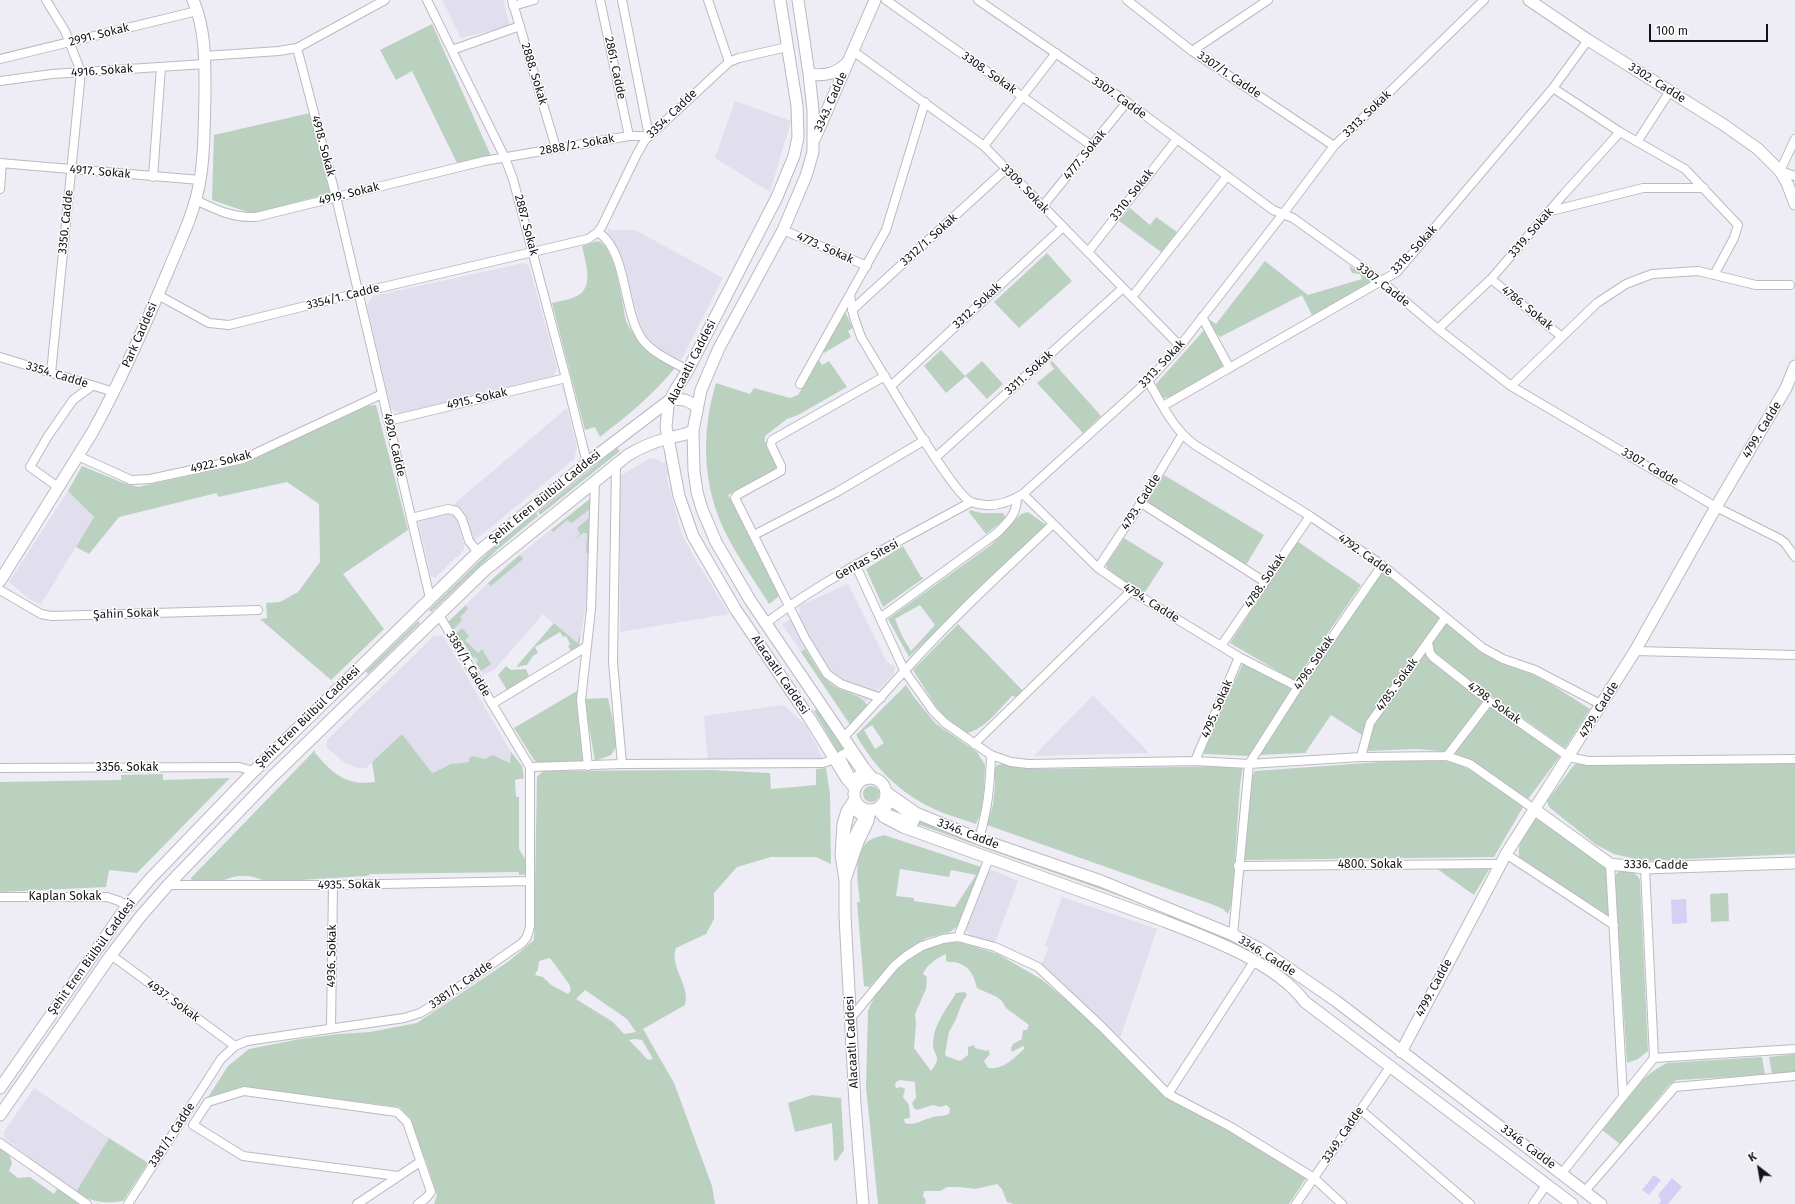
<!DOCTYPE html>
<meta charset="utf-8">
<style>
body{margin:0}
#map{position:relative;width:1795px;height:1204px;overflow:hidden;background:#eeecf5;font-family:"Fira Sans",sans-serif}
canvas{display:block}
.north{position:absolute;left:1739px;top:1148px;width:40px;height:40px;-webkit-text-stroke:3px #fff;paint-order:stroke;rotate:329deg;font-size:11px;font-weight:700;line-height:16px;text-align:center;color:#141416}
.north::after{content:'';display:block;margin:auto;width:14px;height:18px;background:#141416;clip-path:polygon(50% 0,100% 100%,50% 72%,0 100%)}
.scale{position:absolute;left:1649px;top:24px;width:119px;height:18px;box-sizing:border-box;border:2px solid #141416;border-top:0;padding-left:5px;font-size:12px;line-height:14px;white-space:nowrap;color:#141416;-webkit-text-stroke:3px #fff;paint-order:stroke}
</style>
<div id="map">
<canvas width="1795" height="1204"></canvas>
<div class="north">K</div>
<div class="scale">100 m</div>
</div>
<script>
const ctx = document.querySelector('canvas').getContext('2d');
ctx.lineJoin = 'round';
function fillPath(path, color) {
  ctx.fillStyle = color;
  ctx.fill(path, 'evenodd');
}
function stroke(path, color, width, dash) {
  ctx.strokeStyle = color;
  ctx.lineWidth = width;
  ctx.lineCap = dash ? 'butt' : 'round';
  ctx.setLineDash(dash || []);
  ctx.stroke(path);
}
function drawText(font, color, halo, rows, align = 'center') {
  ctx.font = font + ' "Fira Sans",sans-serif';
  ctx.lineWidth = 3;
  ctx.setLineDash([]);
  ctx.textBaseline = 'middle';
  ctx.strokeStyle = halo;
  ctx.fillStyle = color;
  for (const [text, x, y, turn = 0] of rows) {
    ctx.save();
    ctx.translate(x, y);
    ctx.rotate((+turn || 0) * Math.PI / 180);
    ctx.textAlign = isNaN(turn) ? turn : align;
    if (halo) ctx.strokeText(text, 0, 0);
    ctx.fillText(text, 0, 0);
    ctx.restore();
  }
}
fillPath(new Path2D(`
 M442,0H503L510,26L461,38Z
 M735,101L791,121L770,192L715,158Z
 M607,227L611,230H635L723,278L681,360L660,350L652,344L642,330L619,251L608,232Z
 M524,263L529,266L557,368L553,376L400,413L391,409L367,305L373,296Z
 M567,408L577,448L574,459L475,540L470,536L465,515L462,510L453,505Z
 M655,458L663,463L666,462L670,474L666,475L681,532L694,557L729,614L620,632V476L649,459Z
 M68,491L94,517L41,604L29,599L9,582Z
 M591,498L588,590L579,646L543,614L494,670L483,675L462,640H459L448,622L509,563Z
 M449,512L456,517L464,545V550L435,578L431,576L418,520Z
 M848,584L887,662L895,667L894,674L866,702L869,708L851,726L782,624L800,613L799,606Z
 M434,636H442L445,639L511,752V763L493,755L484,759L473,756L469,762L451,764L431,773L402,734L366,768H357L345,763L327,748V740Z
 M1093,695L1149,753L1034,756Z
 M783,705L806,725L823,759L708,761L704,716Z
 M992,870L1018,881L995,943L971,937L966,930L984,875Z
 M1062,897L1157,929L1120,1038L1041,965L1049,948L1045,946Z
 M34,1088L109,1138L76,1192L5,1139L4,1132Z`), '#e1deee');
fillPath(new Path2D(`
 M432,24L491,156L457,163L412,71L396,80L380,50Z
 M310,113L330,193L253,214L212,200L214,135Z
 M1130,208L1150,225L1156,217L1177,232L1161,252L1119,221Z
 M598,241C616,248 622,302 626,321C637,344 654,355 675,368C652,396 628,415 600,437L595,427L585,430L552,303C560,301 569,300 577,296C595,287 585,261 582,246Z
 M1047,253L1072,281L1019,328L994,302Z
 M1265,261L1308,295L1362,279L1360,274L1352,273L1349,266L1371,278V283L1315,315H1312L1302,295L1220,337L1208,323L1210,320L1216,324Z
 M845,312L853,328L848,331L851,337L824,353L822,350Z
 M1205,329L1223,366L1171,397L1163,398L1156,384Z
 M941,350L965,376L982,361L1003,384L987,399L966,376L946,393L924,366Z
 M819,360L822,365L829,361L847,387L798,415L787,419L765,436V441L778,470L728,495L778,591V597L769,604C753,578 733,551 721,523C702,478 702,429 716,383L750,394L754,388L790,398L798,395Z
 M1052,361L1101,416L1083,433L1037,383L1054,369L1050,363Z
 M376,405L408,530L343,574L384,629L331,680L260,619L267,618L266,603L280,602L298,592L320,562L319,504L287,482L218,497L217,493L119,517L89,554L76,547L94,517L68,491L82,466L121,482L138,487L244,464L362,406Z
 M617,448L620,451L540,515L538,512Z
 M1164,475L1264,535L1246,565L1147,502Z
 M591,498V508L572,523L567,520L553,532L551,530Z
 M970,510L981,513H1003L1005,516L1004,520L986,534L969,512Z
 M1028,512L1046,525L909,657L888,619L991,545L1021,514ZM920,605L935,625L911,651L902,636L895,619Z
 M536,513L538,516L498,549L431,612L429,610L495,546Z
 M590,517L589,553H586L587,533H583L572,541L580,534L577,528Z
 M1124,538L1164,563L1143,595C1133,588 1110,576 1106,565Z
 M1297,541L1361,585L1295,681L1230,643Z
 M903,546L921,577L924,578L883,607L866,569Z
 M520,555L523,559L491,586L488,583Z
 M1384,571L1442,618L1385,695L1362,735L1331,715L1305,753L1258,755L1362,597Z
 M466,605L468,609L460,617L462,620L453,630L448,622Z
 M418,621L420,623L368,674L366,671Z
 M1447,621L1519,668L1546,681L1590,709L1565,748L1436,657C1426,641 1437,634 1447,621Z
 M554,623L576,642H578L579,636H580L579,646L571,651L568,646L570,644L566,636L563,637L560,632L535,647L538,653L533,656L527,665L516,667Z
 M958,624L1023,691L1017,697L1012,696C999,709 985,729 967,733L947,719L935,705L913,670Z
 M462,628L469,636L465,640L478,653L482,649L491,664L481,671L476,662L478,661L476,657L473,658L462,640L460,641L456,634Z
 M1426,648L1484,701V705L1449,752L1418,749L1366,751L1372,726Z
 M805,649C813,661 820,676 832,685C845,694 860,692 869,708L851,726L801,652Z
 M1243,663L1294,688L1249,756L1204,754L1205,746Z
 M506,666L511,670L526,669L529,677L507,690L498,675Z
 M906,685L914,697L935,723L977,752L985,765L983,806L976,824C961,819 944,814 930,807C897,791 874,766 856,735ZM872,725L884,743L875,749L864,730Z
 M577,691L578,719L585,751L583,760L578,763L539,764L534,760L514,728Z
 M608,698L617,740V746L611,755L595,761L584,699Z
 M1490,704L1561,755L1528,799L1462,756L1452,753Z
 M817,709L847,752L840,756L814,711Z
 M402,734L432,773L451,764L469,762V758L473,756L484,759L493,755L510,763L511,752L522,766L524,778L515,780L516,797H519V849L525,859L528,874L519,875V872L370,874L367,876L266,882C252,874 239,874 224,880V882H192L191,878L315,750V753C333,774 346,786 375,782L372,762Z
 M1422,759C1431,760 1441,760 1450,762C1472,768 1507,790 1523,807L1494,857L1244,860L1251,778L1255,771Z
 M1578,763L1589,764H1795V854L1644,861L1614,854L1595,844L1549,807L1547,801L1574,765Z
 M1004,764L1015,767L1036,769L1243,766L1240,785L1232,902L1228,914L1223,909L1214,905L987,825L993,805L995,787V769L997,765Z
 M826,768L830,794L831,864L816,857H771L737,867L714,893V919L706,934L676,948C669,967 691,986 685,1005L643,1029L674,1083L712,1186L715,1204H434L437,1195L425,1158L421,1153L411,1119L400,1107L244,1088L207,1099L228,1066L249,1049L300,1039L338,1034L370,1032L417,1023L509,961L534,940L537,777L543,771L710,770L770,773L771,789L816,785V769ZM550,958L569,984L571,990L568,994L551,985L543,977L535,975L538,969L539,961ZM585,990L627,1019L636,1032L624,1034L613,1022L576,999ZM635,1039L642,1040L653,1059L648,1060L629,1040Z
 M163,774V780L230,778L137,873L109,870L106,887L0,892V782L121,780V775Z
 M863 794a8 8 0 1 1 16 0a8 8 0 1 1-16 0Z
 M916,819L1134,897L1135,899L1134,901L914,823Z
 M1537,819L1607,868L1609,917L1522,863C1513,847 1525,834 1533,820Z
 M884,835L981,867L958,926L950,932L927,938L910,948L895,959L874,982L869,987L864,986L857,902H860C858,884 853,857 866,843C871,838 878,837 884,835ZM900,869L949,877L951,870L976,875L955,907L914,901V898L896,896Z
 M1436,868H1490L1474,895Z
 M1621,870C1629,871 1636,872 1640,880L1648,1051L1638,1059L1627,1063L1615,880L1616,874Z
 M1728,893L1729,921L1711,922L1710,894Z
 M948,941L963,943L998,954L1041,979L1101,1029L1165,1094L1180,1105L1205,1117L1305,1173L1306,1178L1289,1204H1014L1007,1202L1002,1189L997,1184L975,1189L960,1187H947L940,1191H924L923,1196L926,1200L925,1204H878L866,1087L868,1011C878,985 902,958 927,947C934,945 942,943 948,941ZM946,954V961C950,963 954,961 958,963C971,967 974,977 977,988L997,997L1002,1001L1006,1008L1029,1025L1027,1030H1023L1022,1039L1013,1044L1011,1048L1012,1052L1023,1046L1025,1048C1014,1058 1004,1070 988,1068L984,1061L990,1054L988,1049L987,1051L975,1048L974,1045L968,1047V1055L960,1061L946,1056L945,1054L949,1032L956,1019L962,1003L967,995L965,992L956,993C947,1008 934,1024 933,1042C932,1056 944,1055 931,1071L914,1048L916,1023L915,1014L926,989L927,977L923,974C926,965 937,958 946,954ZM900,1080L915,1082L916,1098L912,1103L914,1108L917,1110L933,1105L940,1107L946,1105L950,1108L949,1114C943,1117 936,1115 930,1118C922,1120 914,1126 905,1123L904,1119L910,1118L909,1105L903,1097L905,1089L901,1087L896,1088L895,1085L896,1082Z
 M1795,1054V1072L1772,1074L1769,1057Z
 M1762,1057L1765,1075L1677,1080L1670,1084L1620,1144L1602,1130C1621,1106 1639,1076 1667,1063Z
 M812,1095L841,1098L844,1150L837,1160L834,1161L832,1123L795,1132L788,1103Z
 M109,1138L148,1163L123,1201C105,1204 91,1202 76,1192Z
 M0,1148L9,1154L12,1163L9,1171L18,1178L30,1177L54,1194L58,1188L79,1204H0Z`), '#bbd1c0');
fillPath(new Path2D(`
 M1686,899L1687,923L1672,924L1671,900Z
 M1654,1175L1661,1180L1649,1195L1642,1190Z
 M1672,1178L1682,1187L1668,1204H1659L1661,1200L1658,1195Z`), '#d6cef5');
const street = new Path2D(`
 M46,0L65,31L81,72L51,373
 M427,0L505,158L513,179L566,378L587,463
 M512,0L556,148
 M600,0L629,136
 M708,0L729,62
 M886,0L1092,146
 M978,0L1127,102L1273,210L1293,218L1381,281L1438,329L1511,386L1716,507L1780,539L1785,543L1795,557
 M1127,0L1192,51L1334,146
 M513,6L534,0
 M297,48L336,197L430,598
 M452,50L520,26
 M853,51L984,146L1180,346
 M1192,51L1268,0
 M205,56L279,51L297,48L385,0
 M0,59L197,11
 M0,81L52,74L205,64
 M1553,88L1620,132L1685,169L1738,225L1734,238L1714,275
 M1795,139L1780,171L1795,176
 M1637,142L1670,91
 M984,146L1056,53
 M0,163L200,180
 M153,177L161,67
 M0,189L2,163
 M196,200C216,210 233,218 256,217L484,161L629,136H649L622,0
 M1042,207L1127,102
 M1551,211L1643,188H1704
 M783,230L867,266
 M598,232C628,252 622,310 642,339C652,353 673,362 688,370
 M1088,252L1177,139
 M1491,279L1562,337
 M158,295L209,323L229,325L358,293L588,239L598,232L602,226L637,154L645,140L729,62L739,58L787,47
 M850,296L854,317L861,337C877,363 952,494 971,502C990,509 1007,504 1023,494L1148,381L1180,346L1283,214L1334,146L1484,0
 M1132,297L1227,176
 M852,310L1006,169
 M1202,317L1229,367
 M1438,329L1491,279L1564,194L1620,132
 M0,357L114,392
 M1148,381C1162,404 1173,429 1195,445L1310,516L1382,565L1483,648L1503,659L1535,670L1602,705
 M800,384L886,230L925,102
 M891,386L1063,227
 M1511,386L1597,303L1626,284L1652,274L1698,271L1756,285H1790
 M1163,406L1397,272L1553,88L1588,40
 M388,421L566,378
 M78,456L131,480L150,479L243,459L382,394
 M935,458L1123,288
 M616,463L613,662L622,764
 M58,487L30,467L48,436L73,400L92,386
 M1023,494L1098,568L1131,591L1239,657L1298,687
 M1141,503L1265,582
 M411,518L448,509L456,511L462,519L469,541L478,552
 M754,535L837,492L925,440
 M856,566L904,670L933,711L945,723L991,755L1011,762L1028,764L1195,761L1249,764L1361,757L1447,756L1470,764L1534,809
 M1098,568L1141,503L1182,435
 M0,590L41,614L52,616L258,610
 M880,618L997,533C1008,522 1017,514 1017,498
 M766,623C828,576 902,540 971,502
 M1428,642L1430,653L1433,657L1489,701L1569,757L1588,761L1795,759
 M1221,646L1310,516
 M1635,651L1795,655
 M881,698L841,684L827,674L805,638L735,498L737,495L781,471V466L771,445L772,440L885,376
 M492,704L586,647
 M843,738C881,698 916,656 956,617C987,585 1021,555 1053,524
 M974,744L1131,591
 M847,752L862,772L852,779L840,756Z
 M1447,756L1489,701
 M1361,757L1370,723L1445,618
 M1195,761L1239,657
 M588,766L581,700L591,609L595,480
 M530,767L622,764L823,763L835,759
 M0,768L239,767L254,771
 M891,802L916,819L914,823L884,812Z
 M851,808L863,818C854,832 848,847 847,863H844L846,831Z
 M979,839C988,807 990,787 991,755
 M1506,854L1614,925
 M1610,864L1623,1096
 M1238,866L1501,864
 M1645,868L1654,1058
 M168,885H333L530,881
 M0,897H107L119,901L127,906
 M1233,935L1249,764L1298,687L1382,565
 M958,937L989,858
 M111,955L235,1046
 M850,1019L894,966L906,956L922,946L943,939L958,937L995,947L1038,967L1101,1026L1168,1094L1231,1127L1314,1178L1342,1204
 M331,1028L333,885
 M1168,1094L1255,960
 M1361,1110L1470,1204
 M0,1143L87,1204
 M1562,1173L1654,1058L1795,1049
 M398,1176L243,1156L193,1125L208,1102L244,1091L397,1112L407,1122L431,1192L426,1198L418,1204
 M1585,1191L1675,1087L1795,1076
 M128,1204L221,1059L235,1046L247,1041L404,1018L420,1013L430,1007L522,943L527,937L530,926V767L439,615
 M357,1204L420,1162
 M1296,1204L1390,1067
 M1533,1204L1547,1184`);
const secondary = new Path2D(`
 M780,0L797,106L798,137L794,156L777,197L688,370L673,394L668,406L666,427L679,496L693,536L736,610L810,719L847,779L855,788
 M798,0L809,74L813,110V152L806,176L783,230L719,348L701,390L693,431L694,471L697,492L702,509L716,542L750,600L864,768L872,778
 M1529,0L1588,40L1724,125L1758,149L1780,171L1787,183L1795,204
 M809,74C826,76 836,74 848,62
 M815,138L875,0
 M671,399L685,400L697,406
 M0,581L92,433C121,381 145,326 168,271C180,242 195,212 200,180C205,153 204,123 205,95C205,63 206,30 193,0
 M854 794a16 16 0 1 1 32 0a16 16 0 1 1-32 0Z
 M886,792L916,813L979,839L1101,881L1233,935L1262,950L1336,1001L1601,1204
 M855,799L847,811L843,824L841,855L845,880V916L855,1104L863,1204
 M877,809L884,817L903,827L1164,921C1209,938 1276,963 1305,1002L1572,1204
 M1534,809L1610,864L1645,868L1795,863
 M846,877L858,842L868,821L870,810
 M1401,1052L1506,854L1635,651L1716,507L1786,388L1795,366
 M0,1088L127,906L150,879L254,771L478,552L587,463L671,399
 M0,1115L111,955L140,917L168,885L272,777L484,571L628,455C640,448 652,442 666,439C675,436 683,436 693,431`);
stroke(street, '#bbb9c1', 10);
stroke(secondary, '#bbb9c1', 13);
stroke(street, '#fff', 8);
stroke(secondary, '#fff', 11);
drawText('12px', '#141416', '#fff', [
 ["2991. Sokak",99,35,-14],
 ["2861. Cadde",615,68,78],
 ["4916. Sokak",102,71,-4],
 ["3308. Sokak",989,73,35],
 ["2888. Sokak",534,74,73],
 ["3307/1. Cadde",1229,75,34],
 ["3302. Cadde",1657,83,32],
 ["3307. Cadde",1119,98,35],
 ["3343. Cadde",831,102,-66],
 ["3354. Cadde",672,114,-44],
 ["3313. Sokak",1367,114,-44],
 ["2888/2. Sokak",577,145,-10],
 ["4918. Sokak",323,146,75],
 ["4777. Sokak",1085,155,-51],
 ["4917. Sokak",100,172,5],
 ["3309. Sokak",1025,189,46],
 ["4919. Sokak",349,194,-14],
 ["3310. Sokak",1132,195,-52],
 ["3350. Cadde",66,222,-84],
 ["2887. Sokak",526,225,75],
 ["3319. Sokak",1531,233,-49],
 ["3312/1. Sokak",929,240,-42],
 ["4773. Sokak",825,248,24],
 ["3318. Sokak",1414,250,-47],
 ["3307. Cadde",1383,285,38],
 ["3354/1. Cadde",343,297,-14],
 ["3312. Sokak",977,306,-43],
 ["4786. Sokak",1527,308,39],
 ["Park Caddesi",140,335,-66],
 ["Alacaatlı Caddesi",692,362,-63],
 ["3313. Sokak",1162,364,-47],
 ["3311. Sokak",1029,373,-42],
 ["3354. Cadde",57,375,17],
 ["4915. Sokak",477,399,-13],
 ["4799. Cadde",1762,430,-59],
 ["4920. Cadde",394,445,77],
 ["4922. Sokak",221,462,-14],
 ["3307. Cadde",1650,467,30],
 ["Şehit Eren Bülbül Caddesi",545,497,-39],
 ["4793. Cadde",1141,502,-58],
 ["4792. Cadde",1365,555,35],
 ["Gentas Sitesi",867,560,-29],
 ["4788. Sokak",1265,581,-56],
 ["4794. Cadde",1151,603,32],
 ["Şahin Sokak",126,614,-2],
 ["4796. Sokak",1314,663,-56],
 ["3381/1. Cadde",468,664,59],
 ["Alacaatlı Caddesi",780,675,56],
 ["4785. Sokak",1397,685,-54],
 ["4798. Sokak",1494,703,36],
 ["4795. Sokak",1217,709,-67],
 ["4799. Cadde",1599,710,-58],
 ["Şehit Eren Bülbül Caddesi",308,717,-44],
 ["3356. Sokak",127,768],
 ["3346. Cadde",968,834,21],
 ["4800. Sokak",1370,865],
 ["3336. Cadde",1656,865,1],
 ["4935. Sokak",349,885,-1],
 ["Kaplan Sokak",65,897],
 ["4936. Sokak",332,956,-89],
 ["3346. Cadde",1267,956,32],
 ["Şehit Eren Bülbül Caddesi",92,957,-54],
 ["3381/1. Cadde",461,985,-35],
 ["4799. Cadde",1434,988,-62],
 ["4937. Sokak",173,1001,36],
 ["Alacaatlı Caddesi",852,1042,-93],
 ["3381/1. Cadde",172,1135,-57],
 ["3349. Cadde",1343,1135,-56],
 ["3346. Cadde",1528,1147,37]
]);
</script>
